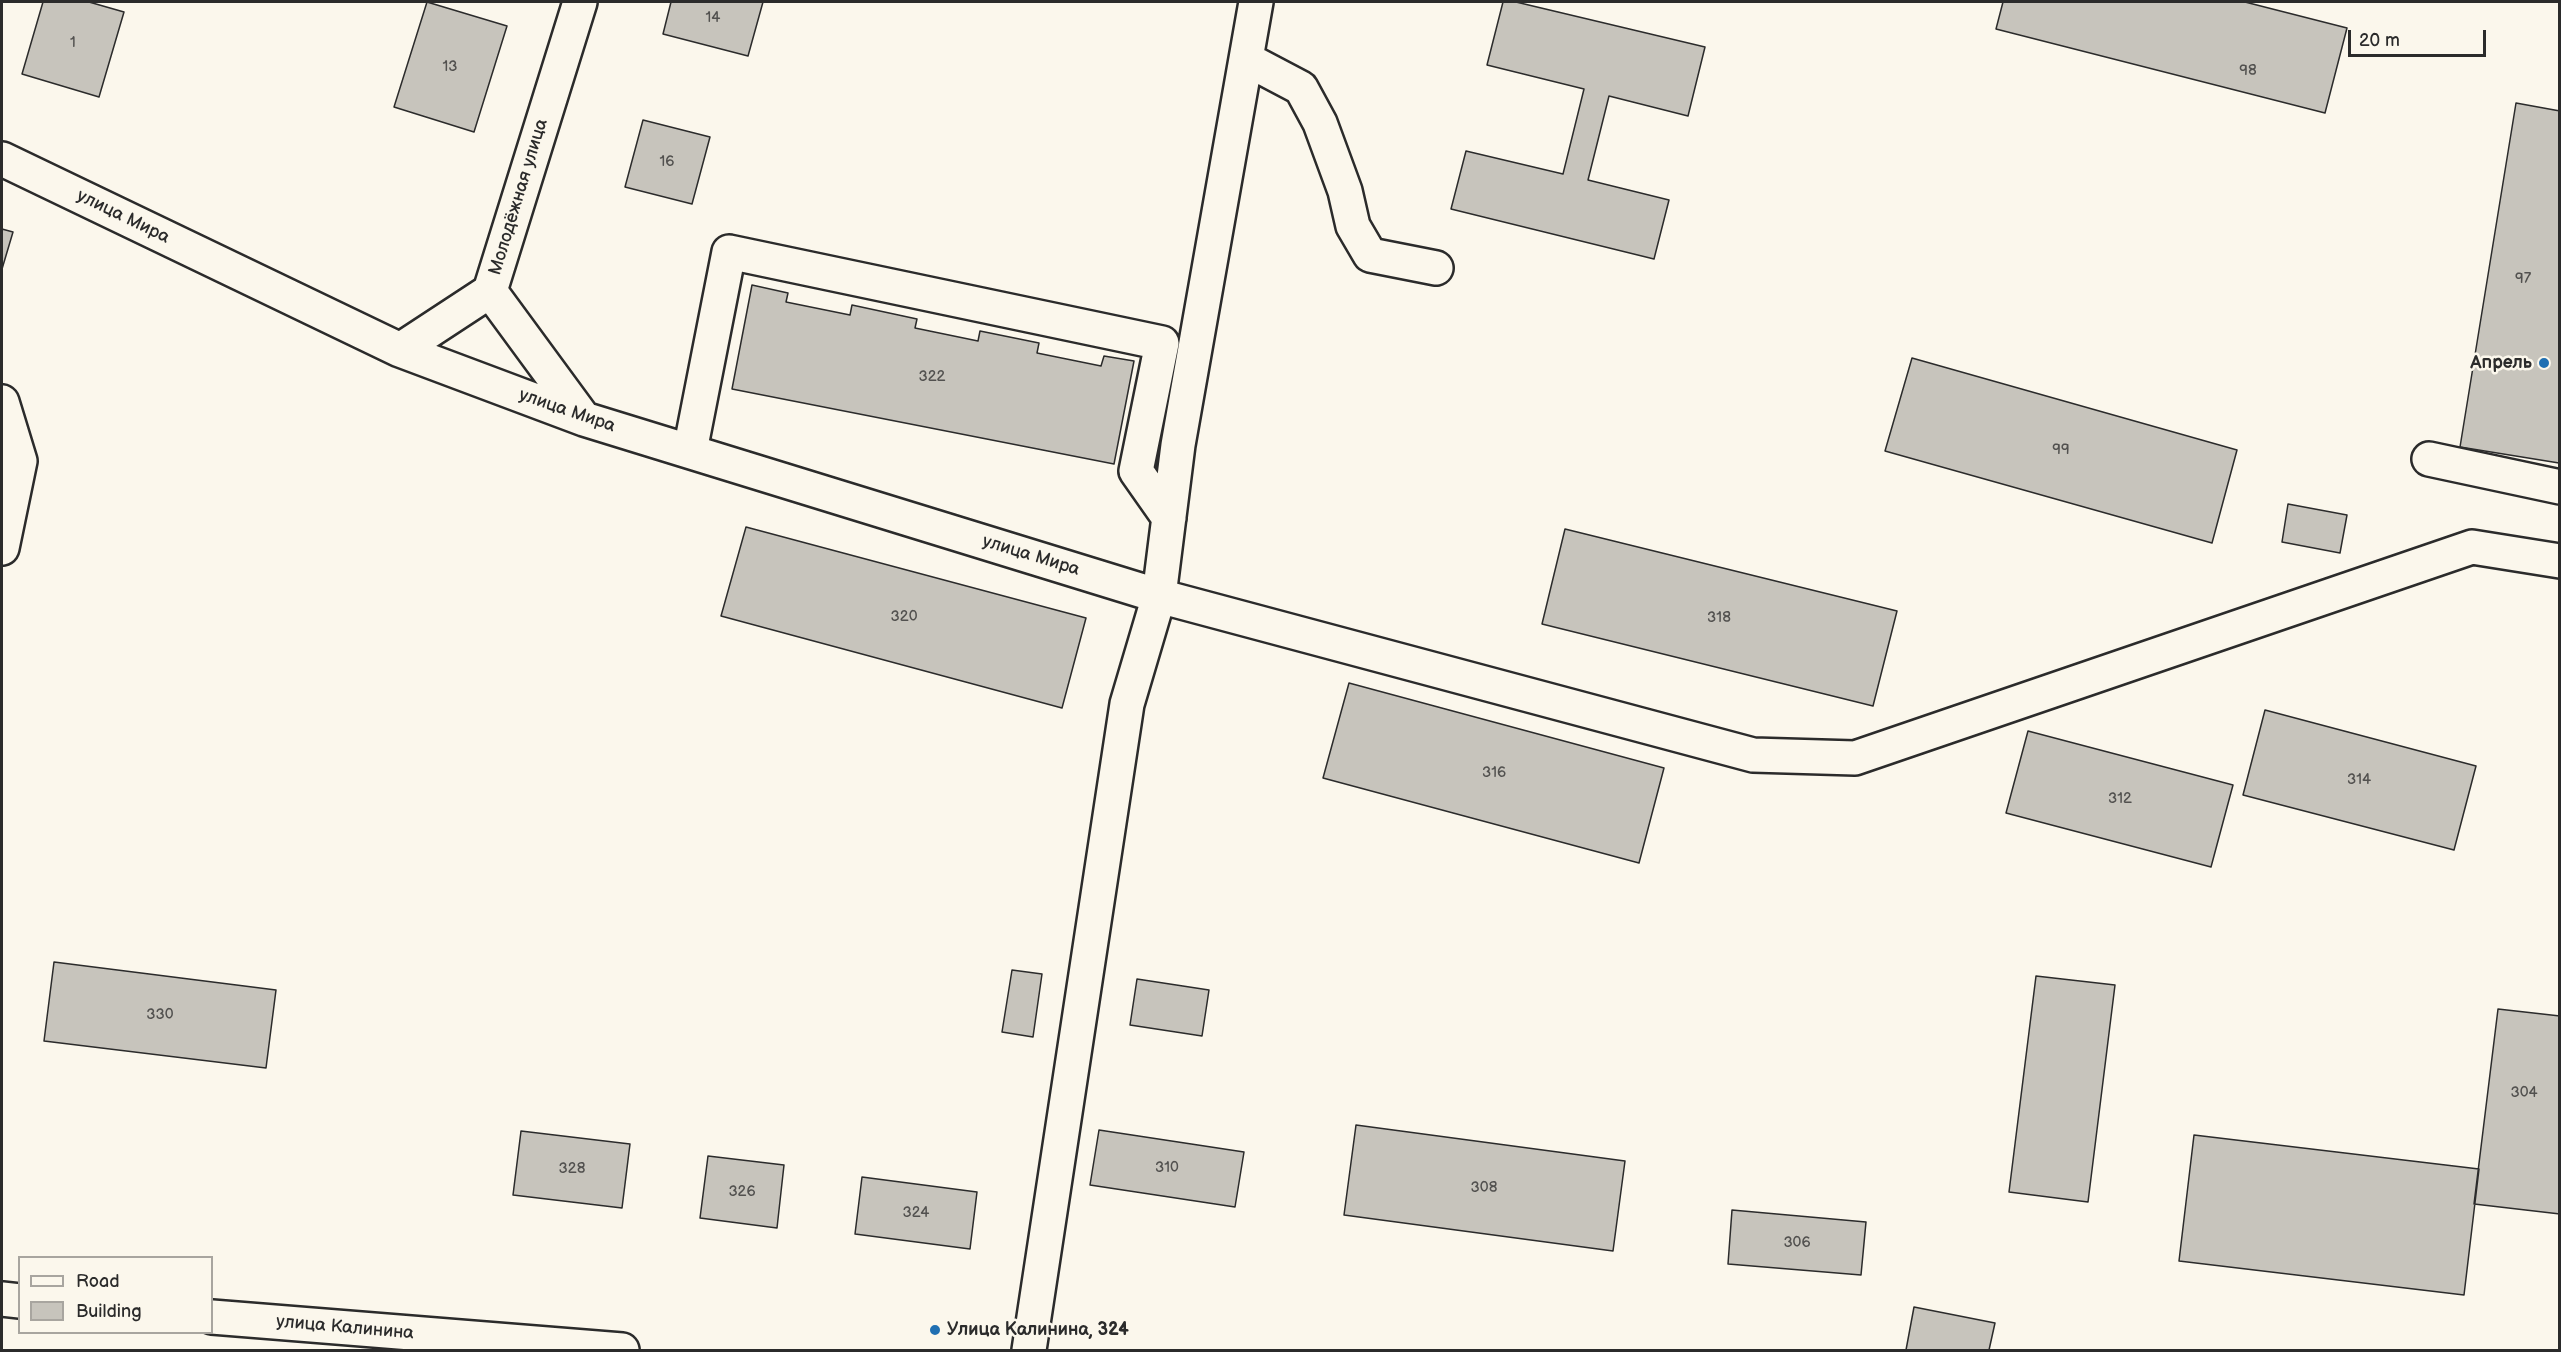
<!DOCTYPE html>
<meta charset="utf-8">
<style>
body{margin:0}
#map{position:relative;width:2561px;height:1352px;overflow:hidden;background:#fbf7ec;font-family:"Balsamiq Sans",sans-serif}
canvas{display:block}
.frame{position:absolute;inset:0;border:3px solid #2b2b2b;pointer-events:none}
.legend{position:absolute;left:18px;top:1256px;width:195px;height:78px;box-sizing:border-box;background:#fbf7ec;border:2px solid #a8a59f;margin:0;padding:8px 10px;list-style:none;font-size:18px;color:#2b2b2b}
.legend li{display:flex;align-items:center;gap:12px;height:30px}
.legend b{width:30px;border:2px solid #a8a59f}
.scale{position:absolute;left:2348px;top:30px;width:138px;height:27px;box-sizing:border-box;border:3px solid #2b2b2b;border-top:0;padding-left:8px;font-size:18px;line-height:21px;white-space:nowrap;color:#2b2b2b;-webkit-text-stroke:4px #fbf7ec;paint-order:stroke}
</style>
<div id="map">
<canvas width="2561" height="1352"></canvas>
<div class="frame"></div>
<ul class="legend">
<li><b style="height:8px;background:#fbf7ec"></b>Road</li>
<li><b style="height:16px;background:#c7c4bc"></b>Building</li>
</ul>
<div class="scale">20 m</div>
</div>
<script>
const ctx = document.querySelector('canvas').getContext('2d');
ctx.lineJoin = 'round';
function fillPath(path, color) {
  ctx.fillStyle = color;
  ctx.fill(path, 'evenodd');
}
function stroke(path, color, width, dash) {
  ctx.strokeStyle = color;
  ctx.lineWidth = width;
  ctx.lineCap = dash ? 'butt' : 'round';
  ctx.setLineDash(dash || []);
  ctx.stroke(path);
}
function drawText(font, color, halo, rows, align = 'center') {
  ctx.font = font + ' "Balsamiq Sans",sans-serif';
  ctx.lineWidth = 5;
  ctx.setLineDash([]);
  ctx.textBaseline = 'middle';
  ctx.strokeStyle = halo;
  ctx.fillStyle = color;
  for (const [text, x, y, turn = 0] of rows) {
    ctx.save();
    ctx.translate(x, y);
    ctx.rotate((+turn || 0) * Math.PI / 180);
    ctx.textAlign = isNaN(turn) ? turn : align;
    if (halo) ctx.strokeText(text, 0, 0);
    ctx.fillText(text, 0, 0);
    ctx.restore();
  }
}
const building = new Path2D(`
 M43,2H89L124,12L99,97L22,74Z
 M427,2L507,26L474,132L394,107Z
 M671,2H763L748,56L663,34Z
 M1503,2H1516L1705,47L1688,116L1609,96L1588,180L1669,200L1654,259L1451,209L1466,151L1563,174L1584,89L1487,65Z
 M2003,2H2245L2347,28L2325,113L1996,29Z
 M2516,103L2560,111L2559,463L2460,447Z
 M643,120L710,137L692,204L625,187Z
 M2,229L13,232L2,269Z
 M752,285L788,293L786,302L850,315L852,305L917,319L915,328L978,341L980,331L1039,343L1037,353L1101,366L1104,356L1134,361L1114,464L732,389Z
 M1912,358L2237,450L2212,543L1885,451Z
 M2288,504L2347,515L2340,553L2282,542Z
 M746,527L1086,618L1062,708L721,616Z
 M1565,529L1897,611L1873,706L1542,624Z
 M1349,683L1664,768L1639,863L1323,778Z
 M2265,710L2476,766L2454,850L2243,795Z
 M2028,731L2233,785L2211,867L2006,813Z
 M54,962L276,990L266,1068L44,1041Z
 M1012,970L1042,974L1033,1037L1002,1032Z
 M2036,976L2115,985L2088,1202L2009,1192Z
 M1137,979L1209,990L1202,1036L1130,1025Z
 M2498,1009L2560,1016V1214L2474,1204Z
 M1356,1125L1625,1161L1613,1251L1344,1215Z
 M1099,1130L1244,1152L1235,1207L1090,1185Z
 M521,1131L630,1144L622,1208L513,1195Z
 M2194,1135L2479,1169L2464,1295L2179,1261Z
 M708,1156L784,1165L777,1228L700,1218Z
 M862,1177L977,1192L970,1249L855,1234Z
 M1732,1210L1866,1222L1861,1275L1728,1264Z
 M1914,1307L1995,1323L1989,1350H1906Z`);
fillPath(building, '#c7c4bc');
stroke(building, '#2b2b2b', 1.5);
const minor = new Path2D(`
 M1246,59L1301,88L1320,123L1345,191L1353,226L1370,255L1436,268
 M2,159L400,350L584,419L1159,596L1753,755L1855,758L2472,547L2560,561
 M490,291L584,419
 M400,350L490,291L580,2
 M2,402L20,461L2,548
 M690,451L729,252L1162,343L1136,471L1169,518
 M2429,459L2560,487
 M2,1299L20,1301
 M212,1317L622,1350
 M1029,1350L1127,704L1159,596L1178,445L1256,2`);
stroke(minor, '#2b2b2b', 38);
stroke(minor, '#fbf7ec', 33);
for (const [x, y, r, color] of [
 [2544,363,6,"#1f6fb2"],
 [935,1330,6,"#1f6fb2"]
]) {
  const dot = new Path2D();
  dot.arc(x, y, r, 0, 2 * Math.PI);
  ctx.fillStyle = color;
  ctx.fill(dot);
  stroke(dot, '#fbf7ec', 2);
}
drawText('15px', '#52514f', null, [
 ["14",713,18],
 ["1",73,43],
 ["13",450,67],
 ["98",2248,71],
 ["16",667,162],
 ["97",2523,279],
 ["322",932,377],
 ["99",2061,450],
 ["320",904,617],
 ["318",1719,618],
 ["316",1494,773],
 ["314",2359,780],
 ["312",2120,799],
 ["330",160,1015],
 ["304",2524,1093],
 ["310",1167,1168],
 ["328",572,1169],
 ["308",1484,1188],
 ["326",742,1192],
 ["324",916,1213],
 ["306",1797,1243]
]);
drawText('18px', '#2b2b2b', '#fbf7ec', [
 ["Молодёжная улица",519,197,-73],
 ["улица Мира",123,217,26],
 ["улица Мира",567,411,19],
 ["улица Мира",1031,556,17],
 ["улица Калинина",345,1328,5]
]);
drawText('bold 18px', '#2b2b2b', '#fbf7ec', [
 ["Апрель",2532,363],
 ["Улица Калинина, 324",947,1330,"left"]
], 'right');
</script>
